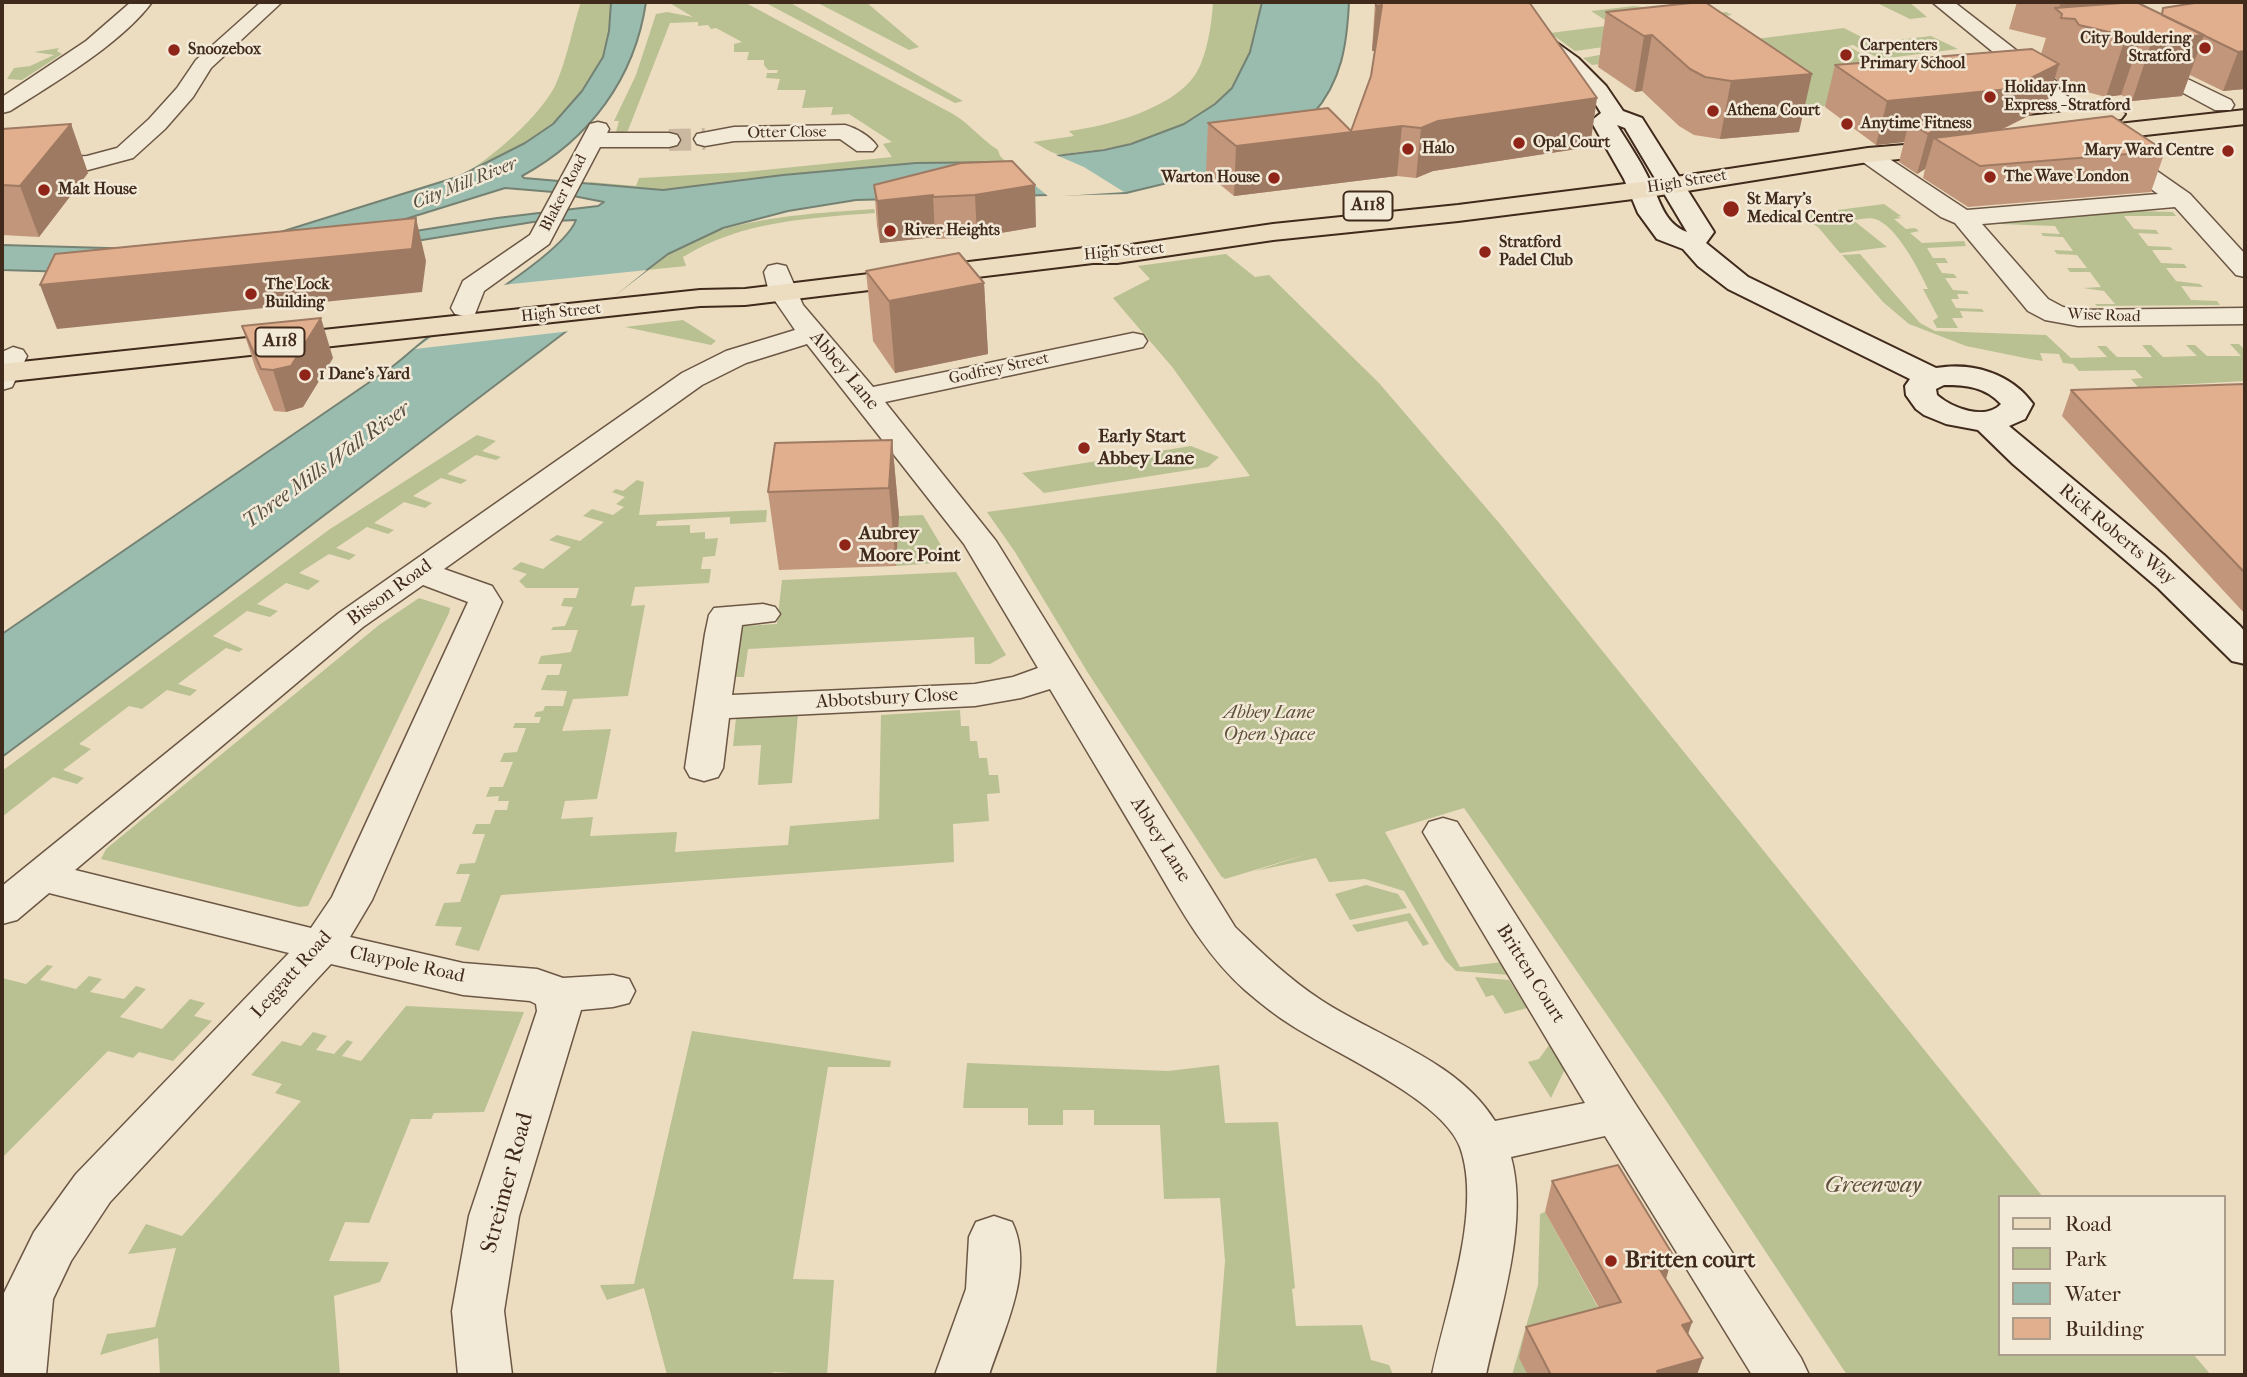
<!DOCTYPE html>
<meta charset="utf-8">
<style>
body{margin:0}
#map{position:relative;width:2247px;height:1377px;overflow:hidden;background:#ecddc1;font-family:"IM FELL French Canon",serif}
canvas{display:block}
.frame{position:absolute;inset:0;border:4px solid #402a1b;pointer-events:none}
.legend{position:absolute;left:1998px;top:1195px;width:228px;height:161px;box-sizing:border-box;background:#f3e9d7;border:2px solid #ab9d8c;margin:0;padding:9px 12px;list-style:none;font-size:21px;color:#402a1b}
.legend li{display:flex;align-items:center;gap:14px;height:35px}
.legend b{width:35px;border:2px solid #ab9d8c}
</style>
<div id="map">
<canvas width="2247" height="1377"></canvas>
<div class="frame"></div>
<ul class="legend">
<li><b style="height:9px;background:#ecddc1"></b>Road</li>
<li><b style="height:19px;background:#b9c092"></b>Park</li>
<li><b style="height:19px;background:#99bcae"></b>Water</li>
<li><b style="height:19px;background:#e2af8e"></b>Building</li>
</ul>
</div>
<script>
const ctx = document.querySelector('canvas').getContext('2d');
ctx.lineJoin = 'round';
function fillPath(path, color) {
  ctx.fillStyle = color;
  ctx.fill(path, 'evenodd');
}
function stroke(path, color, width, dash) {
  ctx.strokeStyle = color;
  ctx.lineWidth = width;
  ctx.lineCap = dash ? 'butt' : 'round';
  ctx.setLineDash(dash || []);
  ctx.stroke(path);
}
function drawText(font, color, halo, rows, align = 'center') {
  ctx.font = font + ' "IM FELL French Canon",serif';
  ctx.lineWidth = 5;
  ctx.setLineDash([]);
  ctx.textBaseline = 'middle';
  ctx.strokeStyle = halo;
  ctx.fillStyle = color;
  for (const [text, x, y, turn = 0] of rows) {
    ctx.save();
    ctx.translate(x, y);
    ctx.rotate((+turn || 0) * Math.PI / 180);
    ctx.textAlign = isNaN(turn) ? turn : align;
    if (halo) ctx.strokeText(text, 0, 0);
    ctx.fillText(text, 0, 0);
    ctx.restore();
  }
}
fillPath(new Path2D(`
 M581,2H611C610,20 609,38 603,56C581,116 516,153 460,176C490,160 540,116 555,86C567,60 572,29 581,2Z
 M668,2H744L953,114C970,124 981,139 998,150L1000,156L1007,162L916,163L783,175L663,190L590,185V182L636,186L639,178L745,172L892,157L883,144L892,142L849,114L831,115L833,107L802,108L806,90H777L780,79L766,78L767,73H777L778,70H768L764,65V60H747L749,52H734V44L742,42L716,28L711,29L708,25L698,26V22L670,23L627,133L616,132L619,121H614L636,75L656,14L667,12L693,17Z
 M764,2H789L963,101L955,103Z
 M816,2H866L919,47L909,50Z
 M1213,2H1262C1257,31 1252,64 1233,87C1200,129 1129,148 1078,152C1072,153 1063,155 1057,154C1049,152 1040,145 1033,142L1074,136L1069,131C1107,126 1172,109 1195,75C1207,57 1212,23 1213,2Z
 M1875,2H1909L1927,17L1910,19Z
 M1634,6L1703,15L1726,12L1732,15L1703,19L1705,52L1592,65L1583,58L1605,54L1611,46L1575,51L1550,33L1613,25L1591,11Z
 M1844,28L1873,43L1931,36L1958,49L1880,59L1853,45L1848,46L1878,63L1901,59L1930,76L1838,105L1771,110L1707,45Z
 M59,48L57,51L62,54L22,80L7,79L14,68L30,66L54,55L34,52Z
 M1884,204L1901,216L1897,217L1902,218L1894,219L1906,229L1915,228L1919,231L1910,233L1922,243L1964,241L1966,246L1927,248L1933,258H1945L1948,263H1936L1942,273L1954,274L1957,278H1945L1953,290L1967,291L1969,294H1957L1959,299H1951L1956,308L1982,309L1984,312L1960,311L1963,318H1952L1958,328H1937L1933,321L1938,317L1923,289H1928C1919,270 1896,225 1875,219C1869,217 1859,220 1853,220L1887,247L1840,253L1818,227L1799,215Z
 M874,209L875,213C809,218 741,221 683,257L686,266L647,270C699,218 805,214 874,209Z
 M2108,210L2173,212L2176,216H2124L2134,229L2156,230L2159,234L2138,233L2148,246L2170,247L2173,250H2152L2161,263L2184,264L2187,268H2166L2176,281L2200,284L2203,287L2181,286L2191,300L2217,301L2220,305L2097,306L2095,304H2115L2104,291L2083,288L2101,287L2090,272H2070L2067,268H2087L2077,255L2057,254L2054,250L2073,251L2063,237L2043,236L2041,233L2060,234L2055,226L2000,224L1998,221Z
 M1226,254L1255,277L1269,275L1379,383L1500,524L2043,1197H2000V1354H2193L2211,1375H1847L1665,1099L1464,808L1385,832L1460,967L1502,962L1510,975L1456,971L1445,960L1404,891L1365,879L1329,882L1316,858L1255,871L1311,853L1225,879L1221,876L1088,673L1015,552L987,512L1250,476L1173,368L1113,298L1150,279L1138,266Z
 M1860,254L1920,323L1935,331L2046,335L2071,358L2107,357L2097,346H2106L2117,357H2152L2142,345H2151L2163,357L2197,356L2186,345H2195L2207,356H2241L2230,344H2239L2245,350V381L2138,387L2131,379L2143,378L2135,370L2079,371L2073,364L2063,363L2059,354L2040,353L2043,361L2030,359L1966,346L1909,324L1883,302L1842,255Z
 M683,320L716,341L711,345L625,327Z
 M477,435L496,441L482,451L501,457L496,460L476,455L447,474L467,480L461,484L441,478L413,496L432,503L425,508L404,502L374,523L394,530L388,534L367,527L336,548L356,555L349,560L329,554L299,573L320,581L308,590L286,583L257,604L278,611L270,617L247,611L213,636L243,649L239,652L226,648L178,684L197,690L190,696L167,690L142,709L129,706L79,744L91,749L63,770L84,778L77,784L53,777L2,817V771L330,529Z
 M1191,446L1219,457L1208,467L1044,493L1022,473Z
 M637,480L644,482L639,515L767,510L766,522L730,524V517L657,521L656,526L690,525V533L705,532V539L718,538L715,556L703,557L701,569H711L709,583L635,587L631,606L645,605L628,696L573,699L562,731L611,729L597,799L565,801L561,819L593,817L590,836L677,832L675,852L788,845L790,826L879,819L881,715L960,710L961,726H969L970,741H977L979,758H987L989,775H998L1000,793L987,794L989,821L953,824L954,862L501,895L479,951L455,945L462,927L435,926L444,903L460,902L470,874H456L460,864L475,863L485,834H472L476,824H490L495,810H507L509,801H498L499,796L486,797L490,787H503L513,762H500L504,753L517,752L526,728H513L515,723H539L541,717H534L536,712L543,711L545,706H563L567,691L541,690L547,675H559L562,664H538L541,656L571,652L578,630H551L553,627L565,626L573,607L561,606L564,598H576L579,588H526L519,581L527,574L512,569L521,562L543,569L571,547L549,540L557,535L580,541L604,522L583,516L592,509L613,515L624,507L616,504L625,497L612,492L616,489L623,491Z
 M923,515L951,562L896,566L899,516Z
 M956,572L1006,655L990,664H975L974,637L748,649L744,677H735L743,626L777,624L782,580Z
 M419,598L450,608L449,613L308,906L299,907L101,859L106,849L379,625Z
 M798,714L792,783L758,785L761,745L733,746L736,718Z
 M1366,885L1398,894L1407,908L1350,920L1335,894Z
 M1410,913L1429,944L1423,946L1407,921L1357,932L1352,925Z
 M47,965L53,966L40,980L76,989L89,976L102,979L90,992L124,999L136,986L146,989L120,1017L162,1029L190,999L205,1003L194,1016L212,1021L173,1061L139,1052L133,1058L108,1051L2,1158V978L26,984Z
 M1475,977L1509,980L1527,1008L1505,1014L1493,995L1486,997Z
 M406,1006L524,1012L484,1112L434,1113L431,1119H411L369,1223L345,1222L329,1261L389,1262L380,1282L334,1296L340,1375H160L158,1338L100,1355L107,1334L155,1327L176,1248L128,1254L146,1224L182,1236L301,1101L275,1093L282,1084L251,1075L282,1041L301,1046L313,1032L327,1036L316,1050L334,1054L347,1040L353,1042L342,1056L361,1061Z
 M692,1031L891,1061L890,1067H828L793,1279L834,1280L827,1375L773,1372L772,1375H667L644,1288L607,1300L600,1285L634,1284Z
 M1549,1045L1565,1069L1551,1098L1528,1062L1539,1059Z
 M967,1063L1168,1071L1219,1065L1225,1123L1278,1122L1295,1288L1292,1289L1296,1326L1362,1325L1371,1360L1389,1365L1393,1375H1216L1225,1261L1220,1198L1164,1199L1160,1125H1094V1110H1063V1125H1028V1108H963Z
 M1545,1212L1600,1311L1528,1375H1512L1538,1285L1540,1214Z`), '#b9c092');
const water = new Path2D(`
 M611,2H646C635,78 590,139 522,176L524,178L663,190L783,175L916,163L1007,162L1104,150L1131,144L1184,124L1215,104L1232,88L1250,52L1262,2H1349C1347,44 1342,81 1313,114L1209,173L1126,193L856,200L788,211L723,228L668,254L222,593L2,757V634L393,366C405,357 415,347 427,338C460,314 564,253 576,220L533,222L373,248L71,272L2,270V245L142,249L271,235L460,176L525,143L553,124L582,91L603,57L609,31ZM505,188L553,192L604,202L598,206L497,218L340,243L338,240Z`);
fillPath(water, '#99bcae');
stroke(water, '#758273', 2);
fillPath(new Path2D(`
 M1049,152L1084,167L1124,192L1049,197L1002,158Z
 M647,270L571,331L415,349L502,285Z`), '#ecddc1');
stroke(new Path2D(`
 M669,140L705,139`), '#cab9a0', 22, [22, 11]);
const street = new Path2D(`
 M131,2H152C122,43 53,84 10,111L2,113V97L86,41Z
 M261,2H282L211,68L193,97L165,129L133,158L88,170L2,176V162L87,156L117,148L149,119L177,88L196,60Z
 M1932,2H1954L2056,81L2060,91L2113,128L2116,140L2124,148L2190,194L2245,254V277L2236,275L2175,207L1982,224L2048,299L2063,307L2078,310L2245,308V324L2078,326L2045,320L2028,311L1955,223L1941,217L1860,160L1856,155L1860,150H1876L1967,210L2158,194L2108,158L2093,141L2094,135L2041,99L2037,88Z
 M2140,56L2231,100L2234,105L2231,110H2215L2133,66L2129,62L2133,58Z
 M598,122L606,124L609,129L607,133H669L677,135L680,140L677,145L669,147H600L549,244L484,291L475,314L465,316L455,314L451,308L463,281L530,235L590,124Z
 M845,125C856,128 870,136 877,146L873,151H857L840,139L734,141L705,146L697,144L694,139L697,134L734,127Z
 M777,264L786,266L803,305L873,387L1133,333L1143,335L1147,341L1143,347L885,402L996,541L1235,927C1262,953 1289,979 1321,1000C1379,1038 1457,1060 1495,1121L1585,1103L1423,832L1429,822L1443,818L1457,822L1634,1102L1801,1358L1809,1375H1752L1605,1136L1511,1157C1529,1223 1500,1309 1486,1375H1432C1445,1311 1483,1210 1460,1147C1442,1099 1334,1053 1291,1025C1275,1015 1259,1002 1245,990C1203,953 1178,904 1150,857C1117,801 1083,745 1050,689L1021,698L975,706L729,718L723,768L718,777L704,781L690,777L685,768L705,634L709,615L714,608L763,604L775,607L780,614L775,621L742,625L732,695L975,684L1013,677L1038,668L964,544L807,344L746,363L702,385L444,569L492,586L502,602L372,900L350,937L463,963L537,969L563,978L613,975L629,979L635,991L629,1003L613,1007L581,1010L519,1216L504,1311L512,1375H458L452,1311L469,1216L537,1011L536,1004L530,1001L463,995L331,964L110,1202L71,1261L53,1299L46,1375H2V1297L34,1232L76,1174L289,953L49,893L17,920L2,924V886L339,613L682,373L726,351L795,330L769,292L764,272L768,266ZM423,585L468,602L332,897L311,928L75,870L363,627Z
 M13,347L23,350L27,356L12,387L2,390V352Z
 M994,1216L1012,1222C1035,1269 1004,1329 989,1375H935L966,1289L969,1237L976,1222Z`);
const secondary = new Path2D(`
 M1477,2H1500L1578,58L1606,86L1623,111L1642,118L1714,232L1706,243L1748,277L1936,368C1972,362 2011,373 2033,404L2025,419L2009,426L2164,555L2240,626L2245,632V664L2232,661L2158,588L2013,464L1978,430L1946,424L1924,415L1916,409L1906,395L1905,386L1910,379L1728,289L1698,266L1683,249L1657,239L1638,213L1624,179L1591,121L1601,113L1590,95L1562,68ZM1617,125L1625,128L1687,232C1663,223 1660,199 1649,179C1640,160 1628,143 1617,125ZM1944,385C1967,385 1985,387 2001,404C1985,421 1952,408 1937,395L1936,389Z`);
const primary = new Path2D(`
 M2113,107L2121,109L2125,114L2121,119L1961,137L1953,135L1949,130L1953,125L1961,123Z
 M2245,110V124L2082,142L2074,140L2070,135L2074,130L2082,128Z
 M1953,141L1962,143L1965,148L1962,153L1868,162L1649,197L1458,221L1273,240L1117,263H1093L745,305L700,306L2,382V364L700,290L745,289L1093,247H1117L1273,224L1458,205L1649,181L1868,148Z`);
stroke(street, '#6b5744', 3);
stroke(secondary, '#402a1b', 4);
stroke(primary, '#402a1b', 4);
fillPath(street, '#f3e9d7');
fillPath(secondary, '#f3e9d7');
fillPath(primary, '#ecddc1');
fillPath(new Path2D(`
 M1375,2H1529L1590,147L1433,171L1416,178L1397,176L1234,196L1206,173L1208,123L1351,131L1371,76L1375,51H1372Z
 M1700,2L1799,132L1720,139L1694,135L1679,126L1642,91L1635,92L1598,67L1606,12Z
 M2017,2H2101L2100,4L2161,14L2163,8L2245,2V89L2223,91L2190,75L2182,96L2132,101L2121,95L2106,97L2060,85L2056,78H2054L2046,107L2003,129L2165,151L2151,192L1968,207L1923,178L1925,169L1917,174L1899,162L1904,142L1876,145L1825,107L1835,65L2041,54L2046,38L2009,29Z
 M71,124L88,173L39,237L2,235V129Z
 M961,163L1036,227L977,237L936,239L935,237L880,243L877,226L874,185Z
 M866,271L984,283L988,354L895,373L873,341Z
 M242,326L333,358L303,407L286,412L274,411L255,367Z
 M2245,384V614L2062,416L2071,390Z
 M892,440L899,516L896,566L779,570L768,492Z
 M1552,1181L1666,1280L1692,1322L1688,1334L1697,1375H1528L1519,1358L1526,1327L1599,1308L1545,1212Z`), '#c2967a');
fillPath(new Path2D(`
 M2061,2H2101L2100,5L2075,19L2062,14L2058,11Z
 M1382,5L1378,50L1372,51L1376,6Z
 M2142,34L2121,95L2106,97L2126,36Z
 M1652,35L1642,91L1635,92L1644,36Z
 M2204,35L2182,96L2132,101L2152,40Z
 M2245,51V89L2223,91L2238,52Z
 M2059,64L2046,107L1996,132L1934,138L1925,169L1917,174L1928,134L1909,122L1904,142L1876,145L1887,101Z
 M1812,74L1799,132L1720,139L1731,81Z
 M1597,98L1590,147L1433,171L1416,178L1421,128L1438,121Z
 M71,124L88,173L39,237L20,186Z
 M1402,126L1397,176L1234,196L1236,146Z
 M1035,185L1036,227L977,237L975,195Z
 M933,195L935,237L880,243L877,201Z
 M416,218L426,261L422,292L57,329L40,285Z
 M984,283L988,354L895,373L889,301Z
 M321,318L333,358L303,407L286,412L273,370Z
 M892,440L899,516L896,566L889,488Z
 M1673,1255L1664,1286L1648,1296L1660,1259Z
 M1692,1322L1682,1352V1325Z
 M1703,1358L1697,1375H1655L1657,1371Z`), '#9e7a63');
const building = new Path2D(`
 M1376,2H1529L1597,98L1438,121L1421,128L1402,126L1236,146L1208,123L1328,108L1351,131L1371,76L1382,5L1376,6Z
 M1700,2H1705L1812,74L1731,81L1705,77L1690,69L1652,35L1644,36L1606,12Z
 M2136,2L2204,35L2152,40L2142,34L2126,36L2079,25L2075,19L2061,18L2062,14L2055,8Z
 M2201,2H2245V51L2238,52L2162,15L2163,8Z
 M2032,49L2059,64L2009,89L1887,101L1835,65Z
 M2112,116L2165,151L1980,166L1934,138Z
 M1961,117L1928,134L1909,122Z
 M71,124L20,186L2,185V129Z
 M1012,161L1035,185L975,195L933,197V195L877,201L874,185L961,163Z
 M416,218L412,249L40,285L55,254Z
 M959,253L984,283L889,301L866,271Z
 M321,318L291,366L273,370L261,369L242,326Z
 M2245,384V573L2071,390Z
 M892,440L889,488L768,492L775,443Z
 M1618,1165L1673,1255L1660,1259L1662,1264L1657,1265L1692,1322L1682,1325L1703,1358L1657,1371L1659,1375H1551L1526,1327L1621,1302L1552,1181Z`);
fillPath(building, '#e2af8e');
stroke(building, '#9e7a63', 2);
for (const [x, y, r, color] of [
 [2205,48,7,"#8f2418"],
 [174,50,7,"#8f2418"],
 [1846,55,7,"#8f2418"],
 [1990,97,7,"#8f2418"],
 [1713,111,7,"#8f2418"],
 [1847,124,7,"#8f2418"],
 [1519,143,7,"#8f2418"],
 [1408,149,7,"#8f2418"],
 [2228,151,7,"#8f2418"],
 [1990,177,7,"#8f2418"],
 [1274,178,7,"#8f2418"],
 [44,190,7,"#8f2418"],
 [1731,209,9,"#8f2418"],
 [890,231,7,"#8f2418"],
 [1485,252,7,"#8f2418"],
 [251,294,7,"#8f2418"],
 [305,375,7,"#8f2418"],
 [1084,448,7,"#8f2418"],
 [845,545,7,"#8f2418"],
 [1611,1261,7,"#8f2418"]
]) {
  const dot = new Path2D();
  dot.arc(x, y, r, 0, 2 * Math.PI);
  ctx.fillStyle = color;
  ctx.fill(dot);
  stroke(dot, '#f3e9d7', 2.5);
}
drawText('bold 16px', '#402a1b', '#f3e9d7', [
 ["City Bouldering",2191,39,"right"],
 ["Stratford",2191,57,"right"],
 ["Carpenters",1860,46],
 ["Primary School",1860,64],
 ["Snoozebox",188,50],
 ["Holiday Inn",2004,88],
 ["Express - Stratford",2004,106],
 ["Athena Court",1727,111],
 ["Anytime Fitness",1861,124],
 ["Opal Court",1533,143],
 ["Halo",1422,149],
 ["Mary Ward Centre",2214,151,"right"],
 ["The Wave London",2004,177],
 ["Warton House",1260,178,"right"],
 ["Malt House",58,190],
 ["St Mary’s",1747,200],
 ["Medical Centre",1747,218],
 ["River Heights",904,231],
 ["Stratford",1499,243],
 ["Padel Club",1499,261],
 ["The Lock",265,285],
 ["Building",265,303],
 ["1 Dane's Yard",319,375]
], 'left');
drawText('16px', '#402a1b', '#f3e9d7', [
 ["Otter Close",787,133,-1],
 ["High Street",1687,182,-9],
 ["Blaker Road",564,193,-63],
 ["High Street",1124,252,-5],
 ["High Street",561,313,-6],
 ["Wise Road",2104,316,2],
 ["Godfrey Street",999,369,-12]
]);
drawText('italic 18px', '#564e40', '#f3e9d7', [
 ["City Mill River",465,184,-22]
]);
for (const [x, y, w] of [
 [1368,206,49],
 [280,342,49]
]) {
  const box = new Path2D();
  box.roundRect(x - w / 2, y - 14.5, w, 29, 5);
  ctx.fillStyle = '#f3e9d7';
  ctx.fill(box);
  stroke(box, '#402a1b', 2);
}
drawText('bold 18px', '#402a1b', null, [
 ["A118",1368,206],
 ["A118",280,342]
]);
drawText('19px', '#402a1b', '#f3e9d7', [
 ["Abbey Lane",844,371,50],
 ["Rick Roberts Way",2117,535,40],
 ["Bisson Road",390,593,-36],
 ["Abbotsbury Close",887,699,-3],
 ["Abbey Lane",1160,840,58],
 ["Claypole Road",407,965,12],
 ["Britten Court",1530,974,58],
 ["Leggatt Road",292,975,-48]
]);
drawText('bold 19px', '#402a1b', '#f3e9d7', [
 ["Early Start",1098,437],
 ["Abbey Lane",1098,459],
 ["Aubrey",859,534],
 ["Moore Point",859,556]
], 'left');
drawText('italic 19px', '#5e5039', '#f3e9d7', [
 ["Abbey Lane",1269,713],
 ["Open Space",1269,735]
]);
drawText('italic 21px', '#564e40', '#f3e9d7', [
 ["Three Mills Wall River",327,466,-36]
]);
drawText('23px', '#402a1b', '#f3e9d7', [
 ["Streimer Road",508,1183,-75]
]);
drawText('italic 23px', '#5e5039', '#f3e9d7', [
 ["Greenway",1873,1186]
]);
drawText('bold 23px', '#402a1b', '#f3e9d7', [
 ["Britten court",1625,1261]
], 'left');
</script>
